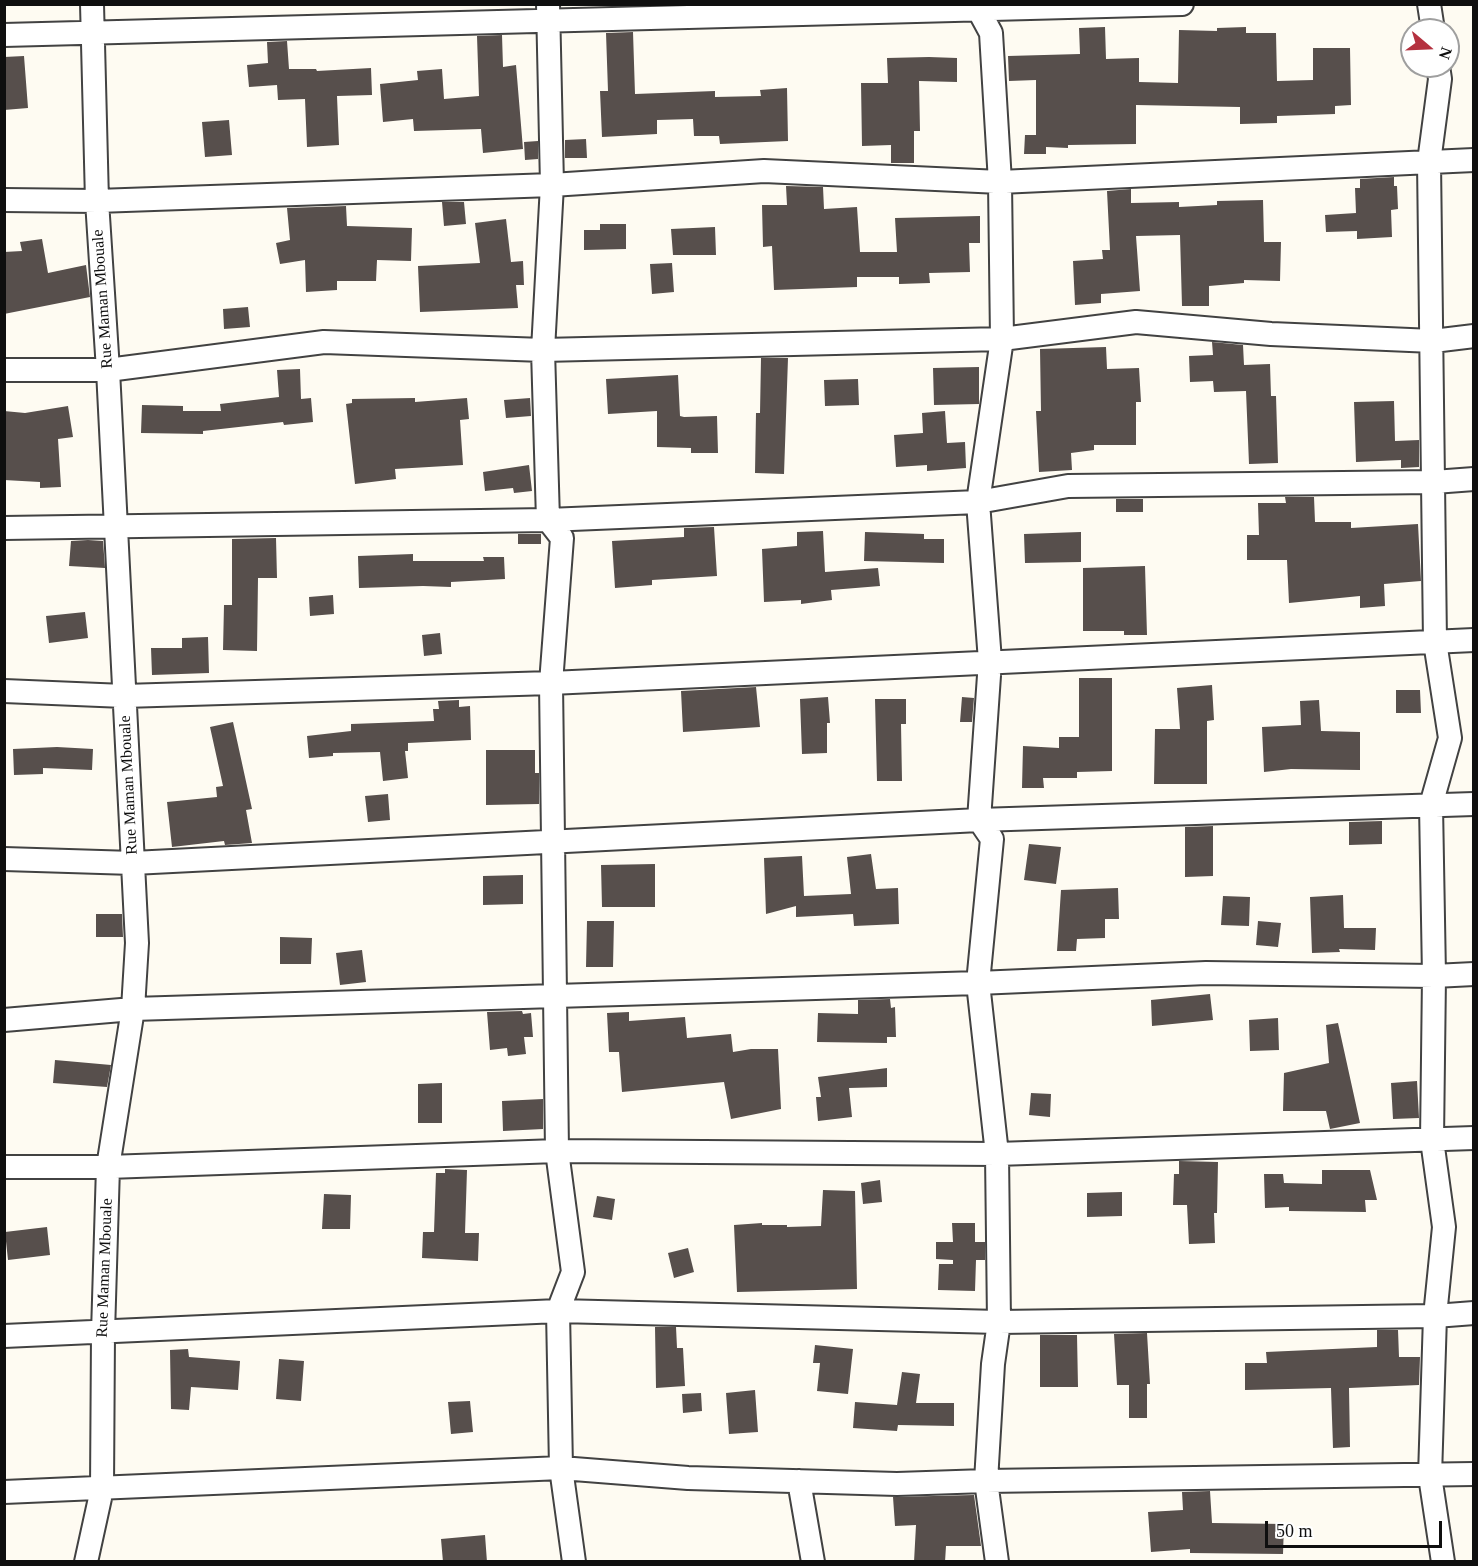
<!DOCTYPE html>
<style>
body{margin:0}
#map{position:relative;width:1478px;height:1566px;overflow:hidden;background:#fefbf2;font-family:"Times New Roman",serif}
canvas{display:block}
.frame{position:absolute;inset:0;border:6px solid #0f0f0f;pointer-events:none}
.north{position:absolute;left:1400px;top:18px;width:60px;height:60px;box-sizing:border-box;background:#fff;border:2px solid #9f9f9f;border-radius:50%;rotate:109deg;font-size:16px;font-weight:700;line-height:24px;text-align:center;color:#0f0f0f}
.north::after{content:'';display:block;margin:auto;width:21px;height:27px;background:#b4313f;clip-path:polygon(50% 0,100% 100%,50% 72%,0 100%)}
.scale{position:absolute;left:1265px;top:1521px;width:177px;height:27px;box-sizing:border-box;border:3px solid #0f0f0f;border-top:0;padding-left:8px;font-size:18px;line-height:21px;white-space:nowrap;color:#0f0f0f;-webkit-text-stroke:4px #fff;paint-order:stroke}
</style>
<div id="map">
<canvas width="1478" height="1566"></canvas>
<div class="frame"></div>
<div class="north">N</div>
<div class="scale">50 m</div>
</div>
<script>
const ctx = document.querySelector('canvas').getContext('2d');
ctx.lineJoin = 'round';
function fillPath(path, color) {
  ctx.fillStyle = color;
  ctx.fill(path, 'evenodd');
}
function stroke(path, color, width, dash) {
  ctx.strokeStyle = color;
  ctx.lineWidth = width;
  ctx.lineCap = dash ? 'butt' : 'round';
  ctx.setLineDash(dash || []);
  ctx.stroke(path);
}
function drawText(font, color, halo, rows, align = 'center') {
  ctx.font = font + ' "Times New Roman",serif';
  ctx.lineWidth = 6;
  ctx.setLineDash([]);
  ctx.textBaseline = 'middle';
  ctx.strokeStyle = halo;
  ctx.fillStyle = color;
  for (const [text, x, y, turn = 0] of rows) {
    ctx.save();
    ctx.translate(x, y);
    ctx.rotate((+turn || 0) * Math.PI / 180);
    ctx.textAlign = isNaN(turn) ? turn : align;
    if (halo) ctx.strokeText(text, 0, 0);
    ctx.fillText(text, 0, 0);
    ctx.restore();
  }
}
fillPath(new Path2D(`
 M1105,27L1106,59L1139,58V82L1178,83L1179,30L1217,31V28L1246,27V33H1276L1277,81L1313,80V48H1350L1351,105L1335,106V114L1277,116V123L1240,124V107L1136,105V144L1068,145V148L1046,147V154H1024L1025,135H1036V80L1009,81L1008,56L1080,54L1079,28Z
 M633,32L635,94L715,91V97L761,96L760,90L787,88L788,141L720,144L719,136H694L693,119L657,120V134L602,137L600,91H608L606,33Z
 M502,35L503,67L516,65L523,149L483,153L481,129L414,131L413,119L383,122L380,84L418,80L417,71L442,69L444,99L479,96L477,36Z
 M287,41L289,69H316L317,71L371,68L372,95L337,96L339,145L307,147L305,99L278,100L277,85L249,87L247,65L268,63L267,42Z
 M24,56L28,108L4,110V57Z
 M929,57L957,58V82L919,81L920,131H914V163H891V145L862,146L861,83H888L887,58Z
 M229,120L232,155L205,157L202,122Z
 M586,139L587,158H565V140Z
 M538,141V159L525,160L524,142Z
 M1394,177V186H1397L1398,209L1391,210L1392,237L1357,239V231L1326,232L1325,215L1356,213L1355,188H1360V179Z
 M786,186L823,187L824,209L857,207L860,252H897L895,218L980,216V243H969L970,272L929,273L930,283L899,284V277H857V287L774,290L772,246L763,247L762,205H787Z
 M1131,189V203L1179,202V207L1217,205V201L1263,200L1264,242H1281L1280,281L1244,280V283L1209,286V306H1182L1180,235L1136,236L1140,291L1101,294V303L1075,305L1073,261L1103,259L1102,250H1110L1107,191Z
 M442,202H464L466,224L444,226Z
 M346,206L347,226L412,228L411,261L377,260L376,281H337V290L306,292L305,260L280,264L276,243L290,240L287,208Z
 M506,219L511,262L523,261L524,285H516L518,308L420,312L418,266L480,263L475,223Z
 M600,224H626V249L584,250V230H600Z
 M715,227L716,255H673L671,229Z
 M42,239L48,273L86,265L90,297L4,314V252L22,251L20,242Z
 M672,263L674,292L652,294L650,264Z
 M248,307L250,327L224,329L223,309Z
 M1212,342L1243,345L1244,365L1270,364L1271,396H1276L1278,463L1249,464L1246,391L1214,392L1213,381L1190,382L1189,356L1213,355Z
 M1106,347L1107,369L1139,368L1141,402H1136V445H1094V450L1071,453L1072,470L1039,472L1036,411H1041L1040,349Z
 M761,358H788L784,474L755,473L756,413H760Z
 M979,367V404L934,405L933,368Z
 M300,369L301,399L311,398L313,422L284,425L283,422L203,431V434L141,433L142,405L183,406V411H221L220,404L279,397L277,370Z
 M678,375L680,416L684,417L717,416L718,453H691V448L657,447V411L608,414L606,379Z
 M858,379L859,405L825,406L824,380Z
 M415,398V402L467,398L469,419L460,420L463,465L395,469L396,479L355,484L346,404L352,403V399Z
 M530,398L531,416L506,418L504,400Z
 M1394,401L1395,441L1419,440V467L1401,468V460L1356,462L1354,402Z
 M68,406L73,437L58,439L61,487L40,488V482L4,480V411L25,413Z
 M945,411L947,443L965,442L966,468L927,471V465L896,467L894,435L923,433L922,413Z
 M529,465L532,491L514,493L513,488L485,491L483,472Z
 M1285,497H1314L1315,522H1351V528L1418,524L1421,581L1384,584L1385,606L1360,608V596L1289,603L1287,560H1247V535H1259L1258,503H1286Z
 M1116,499H1143V512H1116Z
 M714,527L717,576L652,580V585L615,588L612,541L684,537V528Z
 M823,531L825,572L878,568L880,586L831,590L832,600L801,604V600L764,602L762,549L797,546V532Z
 M865,532L924,534V539H944V563L864,561Z
 M1081,532V562L1025,563L1024,534Z
 M518,534H541V544H518Z
 M276,538L277,578H258L257,651L223,650L224,605H232V539Z
 M88,540L103,541L105,568L69,566L71,541Z
 M413,554V561H484L483,557H504L505,579L451,582V587L423,586L359,588L358,556Z
 M1145,566L1147,635H1124V631H1083V568Z
 M333,595L334,614L310,616L309,597Z
 M85,612L88,638L49,643L46,616Z
 M440,633L442,654L424,656L422,635Z
 M208,637L209,673L152,675L151,648H182V638Z
 M1079,678H1112V771L1077,772V778H1043L1044,788H1022L1023,746L1059,748V737H1079Z
 M1212,685L1214,720L1207,721V784H1154L1155,729H1180L1177,688Z
 M756,687L760,727L683,732L681,691Z
 M1396,690H1420L1421,713H1396Z
 M828,697L830,723H827V753L802,754L800,699Z
 M962,697L974,698L972,722H960Z
 M875,699H906V724H901L902,781H877Z
 M459,700V707L470,706L471,740L408,743V751H405L408,778L383,781L380,752L333,753V756L309,758L307,736L351,731V724L434,721L433,709H439L438,701Z
 M1319,700L1321,731L1360,732V770L1291,769L1264,772L1262,727L1301,725L1300,701Z
 M233,722L252,809L246,810L252,843L225,845L224,841L172,847L167,802L217,797L216,787L223,786L210,727Z
 M57,747L93,749L92,770L43,768V774L14,775L13,749Z
 M486,750H535V773H539V804L486,805Z
 M388,794L390,820L368,822L365,796Z
 M1382,821V844L1349,845V822Z
 M1213,826V876L1185,877V827Z
 M1029,844L1061,847L1056,884L1024,880Z
 M871,854L876,889L898,888L899,924L854,926L853,914L796,917V906L766,914L764,858L802,856L804,896L851,894L847,857Z
 M655,864V907H602L601,865Z
 M523,875V904L483,905V876Z
 M1118,888L1119,919H1105V938L1077,939L1076,951H1057L1061,890Z
 M1343,895L1344,928H1376L1375,950L1339,949L1340,952L1312,953L1310,897Z
 M1223,896L1250,897L1249,926L1221,925Z
 M96,914H122L123,937H96Z
 M587,921H614L613,967H586Z
 M1258,921L1281,923L1278,947L1256,945Z
 M280,937L312,938L311,964H280Z
 M362,950L366,982L340,985L336,953Z
 M1210,994L1213,1020L1152,1026L1151,1000Z
 M890,999L891,1008L895,1007L896,1037H887V1043L817,1042L818,1013L858,1014V1000Z
 M522,1011L523,1014L531,1013L533,1037H524L526,1054L508,1056L507,1048L490,1050L487,1012Z
 M629,1012V1021L685,1017L687,1038L731,1034L733,1052L751,1049H778L781,1109L731,1119L724,1082L622,1092L619,1052H609L607,1013Z
 M1278,1018L1279,1050L1250,1051L1249,1020Z
 M1338,1023L1360,1123L1330,1129L1326,1111H1283L1284,1073L1329,1063L1326,1025Z
 M55,1060L111,1065L107,1087L53,1083Z
 M887,1068V1087L849,1088L852,1117L818,1121L816,1097H821L818,1077Z
 M1417,1081L1419,1118L1393,1119L1391,1083Z
 M442,1083V1123H418V1084Z
 M1031,1093L1051,1094L1050,1117L1029,1115Z
 M543,1099V1129L503,1131L502,1101Z
 M1179,1161L1218,1162L1217,1213H1214L1215,1243L1189,1244L1187,1205H1173L1174,1174H1179Z
 M445,1169L467,1170L465,1233H479L478,1261L422,1258L423,1232H434L436,1173H445Z
 M1322,1170H1370L1377,1200H1365L1366,1212L1289,1211V1207L1265,1208L1264,1174H1283L1284,1183L1322,1184Z
 M880,1180L882,1202L863,1204L861,1183Z
 M823,1190L855,1191L857,1289L737,1292L734,1225L762,1223V1225H787V1227L821,1226Z
 M1122,1192V1216L1087,1217V1193Z
 M324,1194L351,1195L350,1229H322Z
 M597,1196L615,1199L612,1220L593,1217Z
 M952,1223H975V1242H985V1260H976L975,1291L938,1290L939,1264H953V1260L936,1259V1242H953Z
 M47,1227L50,1255L8,1260L5,1232Z
 M688,1248L694,1272L674,1278L668,1253Z
 M655,1327H676L677,1348H683L685,1386L656,1388Z
 M1377,1330H1398L1399,1357H1420L1419,1385L1349,1388L1350,1447L1333,1448L1331,1388L1245,1390V1363H1267L1266,1352L1377,1347Z
 M1147,1333L1150,1384H1147V1418H1129V1385H1117L1114,1334Z
 M1040,1335H1077L1078,1387H1040Z
 M815,1345L853,1349L848,1394L817,1391L820,1363H813Z
 M188,1349L189,1357L240,1361L238,1390L191,1387L189,1410L171,1409L170,1350Z
 M279,1359L304,1361L301,1401L276,1399Z
 M902,1372L920,1374L916,1403H954V1426L898,1425L897,1431L853,1428L855,1402L897,1405Z
 M755,1390L758,1432L729,1434L726,1393Z
 M701,1393L702,1411L683,1413L682,1394Z
 M470,1401L473,1432L451,1434L448,1402Z
 M1210,1491L1212,1523L1284,1524L1283,1554L1190,1553V1549L1151,1552L1148,1512L1183,1510L1182,1492Z
 M974,1495L981,1546H946L945,1562H914L916,1525L895,1526L893,1497Z
 M485,1535L487,1562H443L441,1539Z`), '#574f4c');
const minor = new Path2D(`
 M548,4L552,185L543,350L548,520L562,538L551,683L557,1151L573,1272L558,1311L561,1468L574,1562
 M978,4V9L991,33L1000,182L1002,339L978,502L990,661L979,820L992,839L978,983L997,1154L999,1322L993,1364L986,1481L997,1562
 M1429,4L1433,30
 M4,35L1182,4
 M1438,66L1440,79L1429,162L1435,642L1450,738L1431,805L1434,976L1432,1140L1444,1227L1435,1316L1430,1476L1443,1562
 M4,200L97,201L552,185L764,171L1000,182L1474,160
 M4,370H108L324,342L543,350L1002,339L1136,322L1271,334L1433,341L1474,336
 M4,528L548,520L978,502L1068,486L1434,482L1474,479
 M4,691L124,696L551,683L1474,640
 M4,859L133,863L979,820L1474,804
 M4,1020L133,1009L978,983L1206,973L1434,976L1474,974
 M4,1167H108L557,1151L997,1154L1474,1138
 M4,1336L558,1311L999,1322L1435,1316L1474,1313
 M799,1481L813,1562
 M4,1492L561,1468L688,1478L897,1484L986,1481L1474,1474
 M86,1562L102,1489L103,1333L108,1167L133,1009L137,943L108,370L97,201L92,4`);
stroke(minor, '#424242', 26);
stroke(minor, '#fff', 22);
drawText('16px', '#0f0f0f', '#fff', [
 ["Rue Maman Mbouale",103,299,-94],
 ["Rue Maman Mbouale",129,785,-93],
 ["Rue Maman Mbouale",105,1268,-88]
]);
</script>
